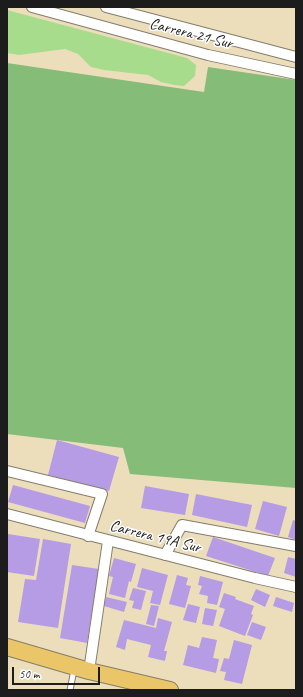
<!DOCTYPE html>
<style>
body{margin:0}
#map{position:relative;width:303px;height:697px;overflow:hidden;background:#ecdebb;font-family:Caveat,sans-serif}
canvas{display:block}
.frame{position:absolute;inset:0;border:8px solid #1c1c1c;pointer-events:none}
.scale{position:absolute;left:12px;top:667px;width:88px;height:18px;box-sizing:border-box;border:2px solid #1c1c1c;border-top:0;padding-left:5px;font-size:12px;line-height:14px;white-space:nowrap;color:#1c1c1c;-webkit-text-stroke:3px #fff;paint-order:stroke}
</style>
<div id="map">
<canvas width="303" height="697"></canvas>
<div class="frame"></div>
<div class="scale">50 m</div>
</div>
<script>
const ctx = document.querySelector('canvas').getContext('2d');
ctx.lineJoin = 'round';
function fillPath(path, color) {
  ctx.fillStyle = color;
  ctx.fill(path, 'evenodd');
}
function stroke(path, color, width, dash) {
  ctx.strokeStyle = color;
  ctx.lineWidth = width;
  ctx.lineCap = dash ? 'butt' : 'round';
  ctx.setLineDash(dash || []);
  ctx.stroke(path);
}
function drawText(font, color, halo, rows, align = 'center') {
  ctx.font = font + ' Caveat,sans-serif';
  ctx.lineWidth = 3;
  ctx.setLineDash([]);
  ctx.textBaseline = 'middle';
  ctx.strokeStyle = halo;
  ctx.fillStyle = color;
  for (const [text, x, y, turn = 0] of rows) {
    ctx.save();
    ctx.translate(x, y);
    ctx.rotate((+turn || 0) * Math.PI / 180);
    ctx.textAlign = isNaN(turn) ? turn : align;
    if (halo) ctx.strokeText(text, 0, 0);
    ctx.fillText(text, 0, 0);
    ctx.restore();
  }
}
fillPath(new Path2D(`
 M7,10L187,58L196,65L195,76L184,86L174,85L161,82L148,75L104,70L91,67L78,54L65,49L19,55L7,53Z`), '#a7dc8c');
fillPath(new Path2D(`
 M7,63L204,92L208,67L296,80V488L130,474L123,448L7,434Z`), '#85bc78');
fillPath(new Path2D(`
 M57,440L119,457L109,491L48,475Z
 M13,485L90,506L85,523L8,502Z
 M145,486L189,494L185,515L141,508Z
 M196,494L252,505L247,527L192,515Z
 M263,501L287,507L279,536L255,529Z
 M293,520L296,521V540L288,537Z
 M8,534L40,539L34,576L7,572Z
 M213,537L275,558L268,576L206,556Z
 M43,539L71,544L58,628L18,622L25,579L36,580Z
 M288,557L296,559V577L284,573Z
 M114,558L136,564L131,582L129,581L125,598L109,594L113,577L109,576Z
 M72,565L99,569L87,643L60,638Z
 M142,568L168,575L160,605L150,603L153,591L137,587Z
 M177,575L188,578L186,585L191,586L185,608L169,604Z
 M200,576L223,582L217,605L207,603L208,596L199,594L202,586L198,585Z
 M133,588L146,591L141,610L132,608L134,601L129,600Z
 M256,589L270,595L265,607L251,600Z
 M224,593L236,597L235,599L254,606L251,614L253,615L245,636L219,626L225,609L219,607Z
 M106,597L127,602L124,612L104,606Z
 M276,597L294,603L292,612L273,606Z
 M188,604L200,607L196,623L183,620Z
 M151,605L159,606L154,626L146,624Z
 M205,608L217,610L213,626L202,624Z
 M158,618L172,622L164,651H167L165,661L148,657L151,645L127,639L125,650L116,647L124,620L156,628Z
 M252,622L266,627L261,640L247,635Z
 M202,637L217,640L213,658L219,659L216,673L183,665L188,645L199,648Z
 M234,640L252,645L242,684L224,680L226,672L220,671L224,658L229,659Z`), '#b69be5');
const lane = new Path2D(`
 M70,690L74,670`);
const street = new Path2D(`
 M32,7L208,55L296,74
 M106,7L296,57
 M7,471L102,494L88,536
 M7,514L255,578L296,587
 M165,555L182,525L296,546
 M89,671L108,541`);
const primary = new Path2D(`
 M7,647L89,671L170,690`);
stroke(lane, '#847d6c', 7);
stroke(street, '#847d6c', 12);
stroke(primary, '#847d6c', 18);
stroke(lane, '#fff', 5);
stroke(street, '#fff', 10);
stroke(primary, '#ebc669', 16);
drawText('16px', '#1c1c1c', '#fff', [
 ["Carrera 21 Sur",191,34,14],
 ["Carrera 19A Sur",155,537,14]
]);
</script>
